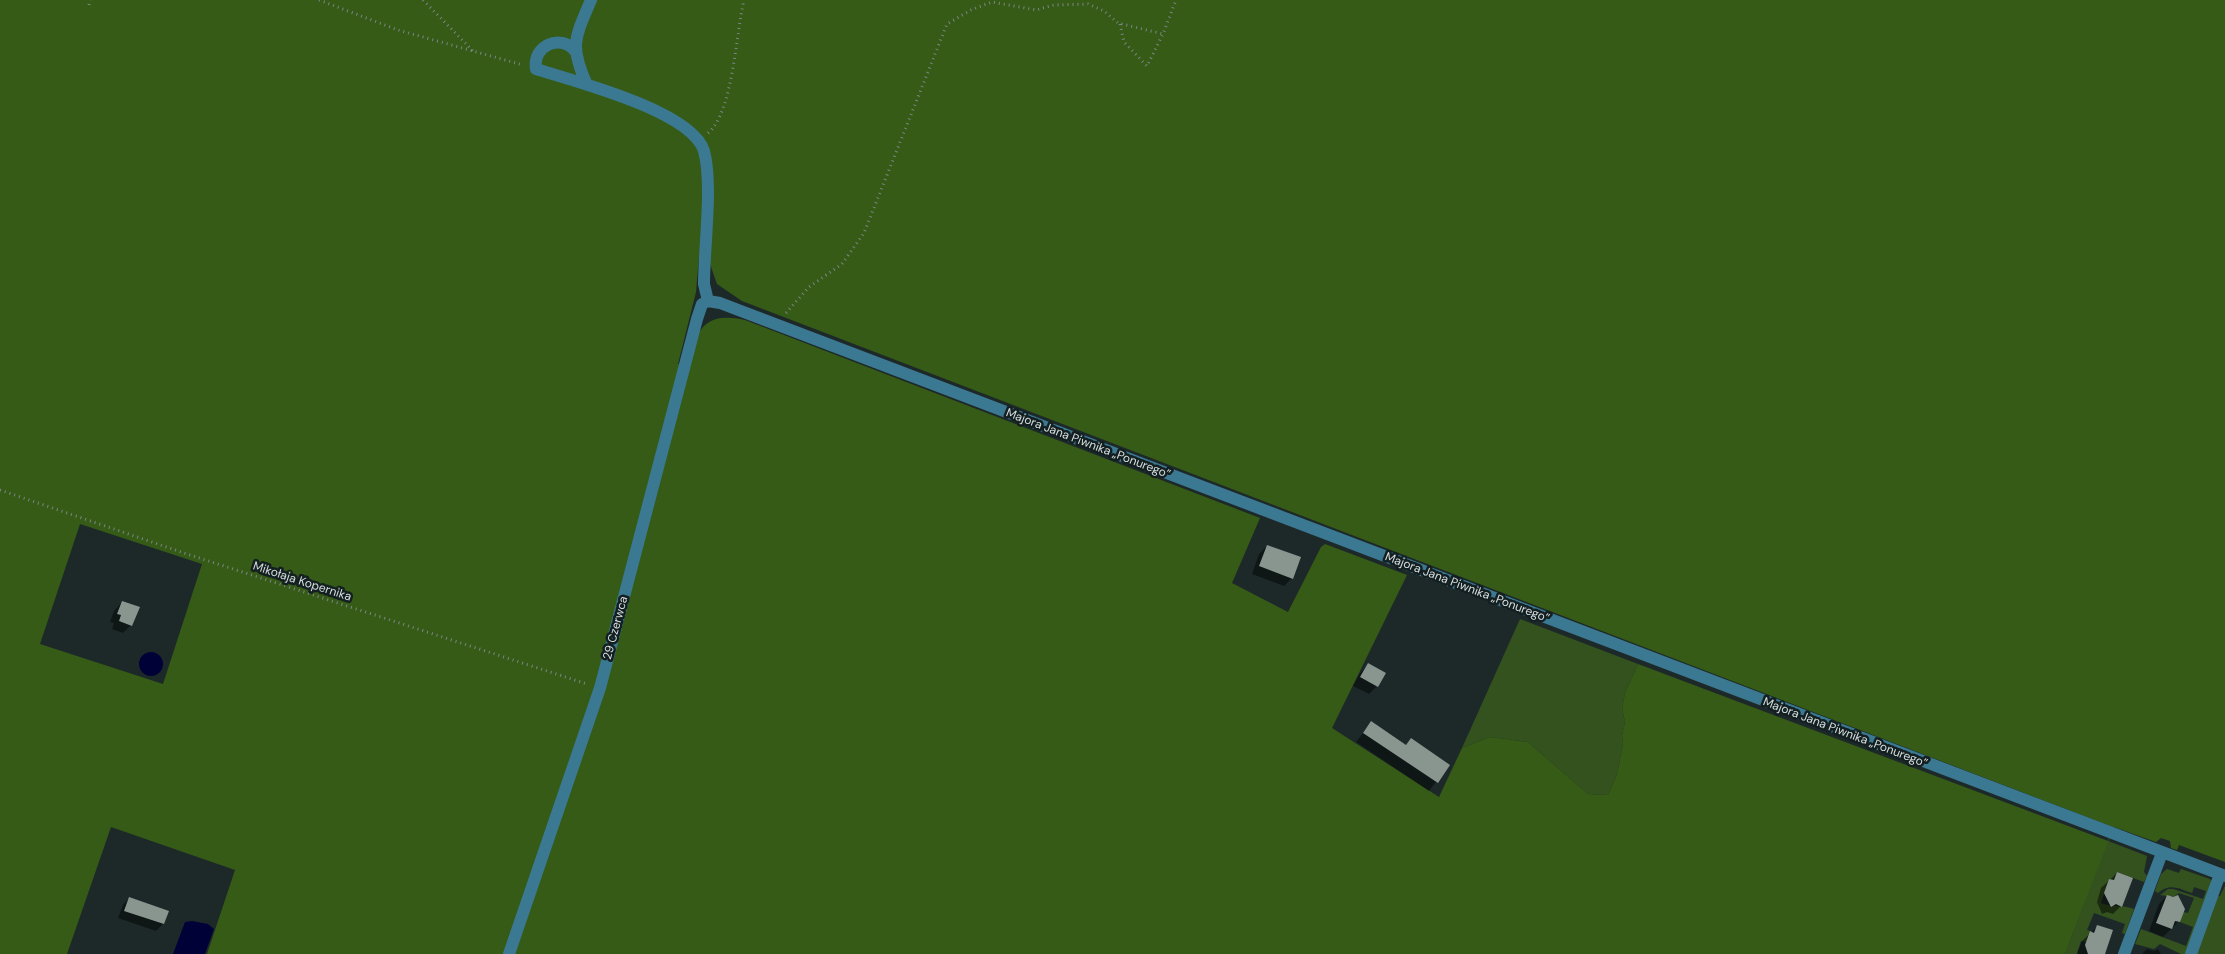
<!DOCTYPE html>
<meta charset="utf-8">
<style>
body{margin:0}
canvas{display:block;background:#1d2929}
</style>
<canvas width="2225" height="954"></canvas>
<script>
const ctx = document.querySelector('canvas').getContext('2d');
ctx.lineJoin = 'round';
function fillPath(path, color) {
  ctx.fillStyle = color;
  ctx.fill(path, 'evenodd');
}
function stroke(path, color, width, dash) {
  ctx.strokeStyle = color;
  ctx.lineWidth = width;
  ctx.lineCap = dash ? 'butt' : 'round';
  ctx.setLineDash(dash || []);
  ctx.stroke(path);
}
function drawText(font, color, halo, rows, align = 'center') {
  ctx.font = font + ' "DM Sans",sans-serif';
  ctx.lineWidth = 5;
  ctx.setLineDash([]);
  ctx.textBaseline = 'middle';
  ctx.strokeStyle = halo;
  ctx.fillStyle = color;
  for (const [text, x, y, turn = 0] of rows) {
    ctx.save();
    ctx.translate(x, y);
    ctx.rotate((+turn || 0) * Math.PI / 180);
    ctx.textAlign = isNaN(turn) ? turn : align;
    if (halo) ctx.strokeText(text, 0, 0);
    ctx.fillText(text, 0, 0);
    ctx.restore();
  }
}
fillPath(new Path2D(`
 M1520,619L1638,664L1625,693L1622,709L1625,722L1622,735L1623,744L1617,774L1608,795L1588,794L1528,742L1490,737L1462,748Z
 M2108,841L2147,856L2144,872L2147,876L2144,882L2117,872L2113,880L2109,879L2101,903C2113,908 2121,904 2134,909L2125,934L2122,933L2125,924L2094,913L2087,930L2090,931L2086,942L2081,941L2077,953L2078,954H2065Z
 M2167,869L2179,873L2181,869L2210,879L2212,882L2187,954H2181L2160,944L2154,949L2135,944L2141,929L2186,946L2193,927L2180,922L2183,912L2188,913L2194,898L2179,893L2173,897L2160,895L2168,889H2173L2203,899L2206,891L2194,887L2192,893C2178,888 2170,883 2158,893L2155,891L2161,874Z
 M2225,886V954H2196L2217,896H2220Z`), '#34521e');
fillPath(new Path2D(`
 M0,0H2225V862L2179,845L2177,850L2171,848L2170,841L2161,838L2156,842L2114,827L2065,954H207L235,870L111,827L67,954H0ZM699,256L710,264L717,284L742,301L2113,827L2108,841L1638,664L1625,693L1622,709L1625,722L1622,735L1623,744L1617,774L1608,795L1588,794L1528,742L1490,737L1462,748L1439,797L1332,728L1407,575L1325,544L1321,547L1288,612L1232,583L1260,518L745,320C702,311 697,331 688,366L678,364L696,292ZM80,524L202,564L163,684L40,644Z`), '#355b16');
fillPath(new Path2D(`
 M139 664a12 12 0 1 1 24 0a12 12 0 1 1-24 0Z
 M192,921L208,924L214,929L205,954H173L185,922Z`), '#000137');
fillPath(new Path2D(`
 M1267,546L1292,578L1284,586L1252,574L1259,554Z
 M122,602L131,625L123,633L112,629L114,623L110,622L114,611Z
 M1368,665L1377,686L1369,694L1353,686L1360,673Z
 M1371,723L1405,746L1411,740L1449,765L1429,791L1356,742Z
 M2117,873L2121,906L2113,914L2107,912L2102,914L2097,902L2101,888Z
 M2167,896L2183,909L2178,922L2163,937L2149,931L2159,904Z
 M129,898L167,911L163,924L156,931L118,918L123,905Z
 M2098,926L2103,954H2077L2082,941Z
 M2147,949L2154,951L2158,949L2161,954H2142Z`), '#0007');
fillPath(new Path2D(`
 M1267,545L1301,557L1293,579L1259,566Z
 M122,601L140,607L132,626L119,621L121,615L117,614Z
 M1368,663L1386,673L1378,687L1360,677Z
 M1371,721L1406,745L1411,738L1450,765L1438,783L1363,733Z
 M2117,872L2133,878L2122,907L2116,904L2111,907L2104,893L2109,879L2114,880Z
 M2167,895L2173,897L2178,895L2185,909L2180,922L2175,921L2172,929L2156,923Z
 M129,897L169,911L164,924L124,911Z
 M2097,925L2113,930L2105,954H2088L2085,945L2090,931L2094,933Z`), '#89958f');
stroke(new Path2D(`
 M319,0L398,30L523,65
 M423,0L474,52
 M89,5L90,0
 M1120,24L1124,42L1147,66L1163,34L1176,0
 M708,133C733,113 736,32 744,0
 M786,313L809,287L842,264L864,233L947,24L971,10L992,2L1036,10L1054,5L1088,4L1104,11L1118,23L1163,34
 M0,490L184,553L587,684`), '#7c8686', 3, [1, 4]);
stroke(new Path2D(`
 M575,51C560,33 532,46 536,69C574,81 692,111 704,151C713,184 704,247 704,284L708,301
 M587,85C569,45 575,38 591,0
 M708,301L720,303L2225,876
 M509,954L600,688L697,319L702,304L708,301
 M2124,954L2162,853
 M2191,954L2220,874`), '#3b7892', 12);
drawText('12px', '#d7dfdf', '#131f20', [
 ["Majora Jana Piwnika „Ponurego”",1088,444,21],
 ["Mikołaja Kopernika",302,582,18],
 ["Majora Jana Piwnika „Ponurego”",1467,588,21],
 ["29 Czerwca",616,628,-75],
 ["Majora Jana Piwnika „Ponurego”",1845,733,21]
]);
</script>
